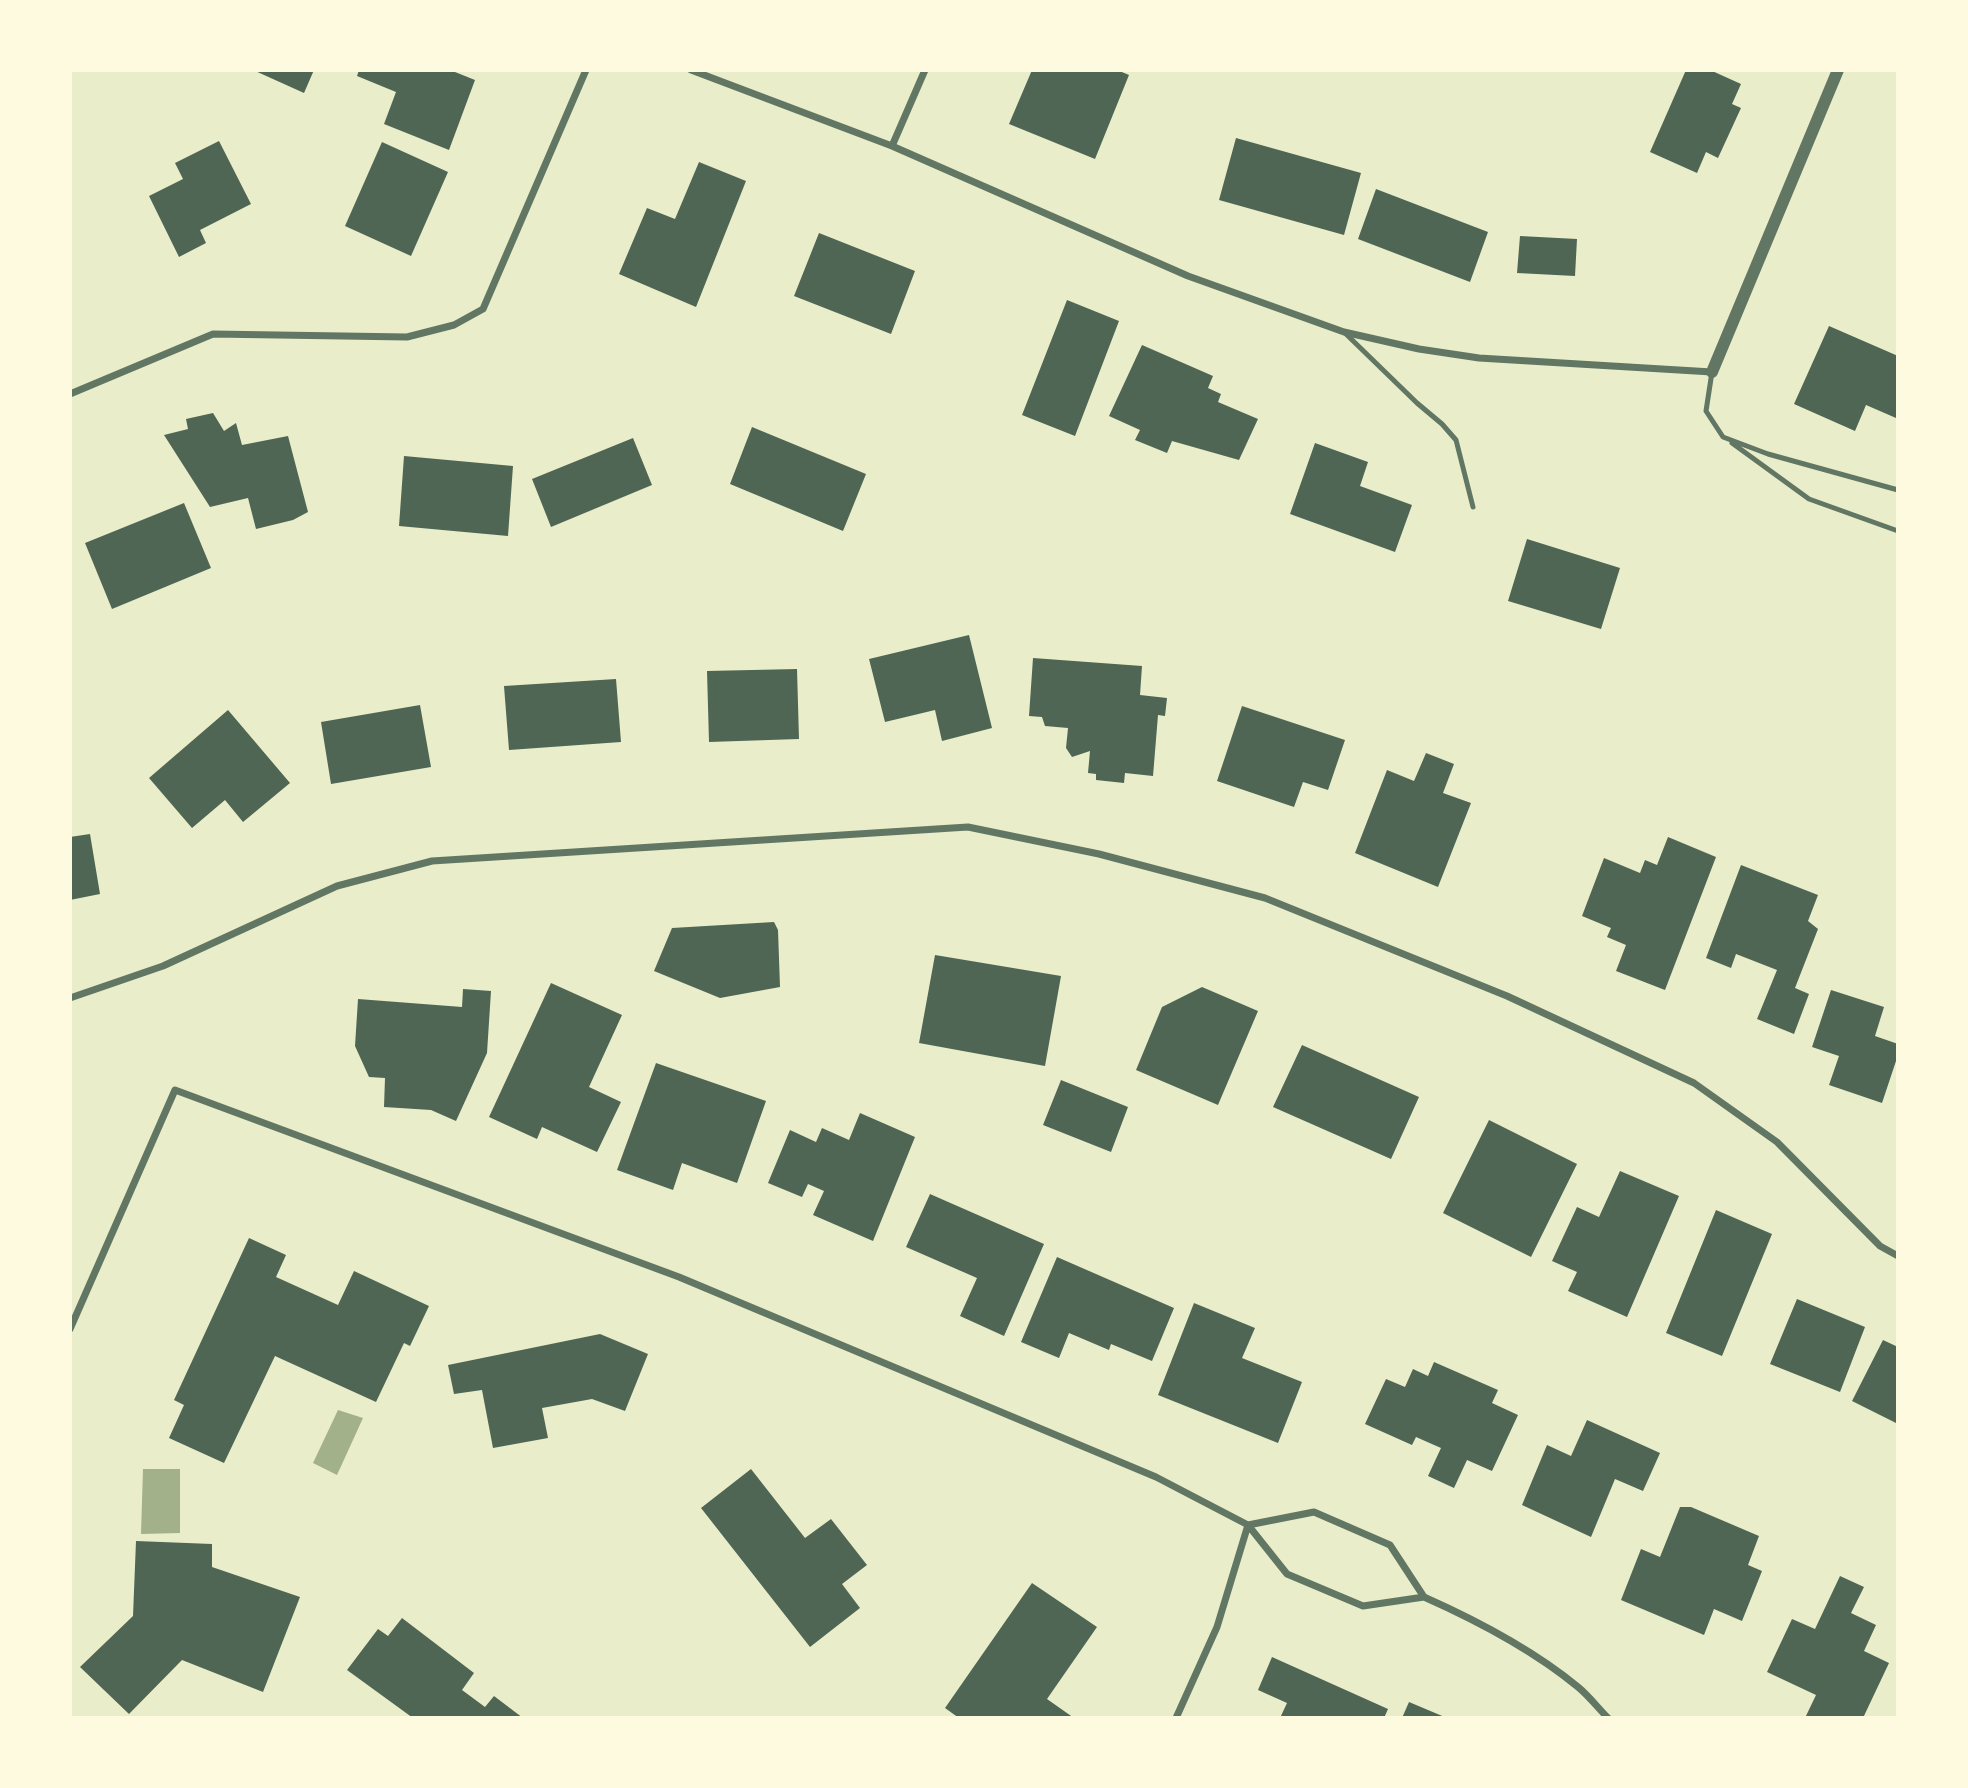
<!DOCTYPE html>
<style>
body{margin:0}
#map{position:relative;width:1968px;height:1788px;overflow:hidden;background:#e9edc9;font-family:Georgia,serif}
canvas{display:block}
.frame{position:absolute;inset:0;border:72px solid #fefae0;pointer-events:none}
</style>
<div id="map">
<canvas width="1968" height="1788"></canvas>
<div class="frame"></div>
</div>
<script>
const ctx = document.querySelector('canvas').getContext('2d');
ctx.lineJoin = 'round';
function fillPath(path, color) {
  ctx.fillStyle = color;
  ctx.fill(path, 'evenodd');
}
function stroke(path, color, width, dash) {
  ctx.strokeStyle = color;
  ctx.lineWidth = width;
  ctx.lineCap = dash ? 'butt' : 'round';
  ctx.setLineDash(dash || []);
  ctx.stroke(path);
}
fillPath(new Path2D(`
 M338,1410L363,1418L337,1475L313,1463Z
 M143,1469H180V1533L141,1534Z`), '#a3b18a');
fillPath(new Path2D(`
 M253,70H314L304,93Z
 M359,70H450L475,80L449,150L384,124L396,92L357,76Z
 M1032,70H1117L1129,75L1095,159L1009,124Z
 M1686,70H1710L1741,84L1732,104L1741,108L1718,158L1706,152L1697,173L1650,152Z
 M1236,138L1361,173L1344,235L1219,200Z
 M219,141L251,204L200,230L206,243L179,257L149,196L183,179L175,163Z
 M382,142L448,172L411,256L345,226Z
 M699,162L746,181L696,307L619,274L647,208L675,219Z
 M1376,189L1488,232L1470,282L1358,239Z
 M819,233L915,271L891,334L794,296Z
 M1520,236L1577,239L1575,276L1517,273Z
 M1067,300L1119,321L1075,436L1022,415Z
 M1829,326L1898,356V415L1896,418L1866,405L1855,431L1794,404Z
 M1142,345L1213,376L1208,388L1221,394L1218,402L1258,419L1239,460L1172,441L1167,453L1135,440L1140,430L1109,416Z
 M213,413L224,431L236,423L242,445L288,436L308,512L293,520L256,529L248,498L210,507L164,435L188,429L186,419Z
 M752,427L866,474L843,531L730,484Z
 M633,438L652,485L551,527L532,479Z
 M1315,443L1368,462L1360,486L1412,505L1395,552L1290,514Z
 M404,456L513,466L508,536L399,526Z
 M184,503L211,568L112,609L85,543Z
 M1527,539L1620,568L1601,629L1508,601Z
 M969,635L992,728L942,741L935,710L885,722L869,659Z
 M1033,658L1142,666L1140,695L1167,698L1165,716L1158,715L1153,776L1125,773L1124,783L1096,780V774L1088,773L1090,751L1072,757L1066,748L1068,728L1045,726L1042,717L1029,716Z
 M797,669L799,739L709,742L707,671Z
 M616,679L621,742L509,750L504,686Z
 M420,705L431,767L331,784L321,722Z
 M1242,706L1345,740L1328,790L1303,782L1294,807L1217,781Z
 M228,710L290,783L243,822L225,800L192,828L149,778Z
 M1426,753L1454,764L1443,793L1471,803L1438,887L1355,853L1387,770L1414,781Z
 M90,834L100,894L70,900V837Z
 M1668,837L1716,857L1665,990L1616,971L1626,945L1607,937L1611,928L1582,916L1604,858L1640,873L1645,860L1657,865Z
 M1741,865L1818,895L1808,921L1818,929L1795,988L1809,994L1794,1034L1757,1019L1777,970L1736,954L1731,968L1706,958Z
 M774,922L778,930L780,987L720,998L654,971L672,928Z
 M935,955L1061,976L1045,1066L919,1043Z
 M551,983L622,1015L589,1087L621,1102L597,1152L542,1127L537,1139L489,1117Z
 M1202,987L1258,1011L1218,1105L1136,1070L1162,1007Z
 M463,989L491,991L487,1053L456,1121L431,1110L384,1107L385,1078L369,1077L355,1046L358,999L462,1007Z
 M1831,990L1884,1007L1875,1036L1898,1044V1055L1882,1103L1829,1085L1839,1056L1812,1047Z
 M1302,1045L1419,1097L1391,1159L1273,1107Z
 M656,1063L766,1101L737,1183L682,1163L673,1190L617,1170Z
 M1061,1080L1128,1107L1111,1152L1043,1125Z
 M860,1113L915,1137L873,1241L813,1215L824,1191L808,1184L802,1197L768,1183L790,1130L816,1142L822,1128L849,1140Z
 M1489,1120L1577,1164L1531,1257L1443,1213Z
 M1620,1171L1679,1196L1627,1317L1568,1291L1577,1272L1552,1261L1577,1207L1599,1217Z
 M930,1194L1044,1244L1004,1336L960,1316L977,1278L906,1247Z
 M1716,1210L1772,1234L1722,1356L1666,1333Z
 M249,1238L286,1255L276,1277L338,1305L354,1271L429,1306L410,1346L404,1343L376,1402L275,1356L224,1463L169,1438L184,1405L174,1400Z
 M1057,1257L1174,1308L1152,1361L1111,1344L1109,1350L1069,1333L1059,1358L1021,1342Z
 M1797,1299L1865,1327L1840,1392L1770,1364Z
 M1194,1303L1255,1328L1242,1358L1302,1382L1278,1443L1158,1395Z
 M600,1334L648,1354L625,1411L592,1399L542,1408L548,1438L493,1448L482,1390L454,1394L448,1365Z
 M1883,1340L1898,1347V1424L1852,1401Z
 M1434,1362L1498,1390L1492,1403L1518,1415L1492,1471L1467,1460L1454,1488L1428,1476L1441,1448L1416,1437L1412,1445L1365,1424L1386,1379L1405,1387L1413,1369L1428,1376Z
 M1587,1420L1660,1453L1643,1491L1615,1479L1591,1537L1522,1505L1547,1445L1571,1456Z
 M751,1469L805,1538L831,1519L867,1565L842,1584L860,1608L810,1647L701,1508Z
 M1680,1507H1691L1759,1536L1748,1565L1762,1571L1742,1621L1714,1609L1704,1635L1621,1600L1641,1549L1660,1557Z
 M136,1541L212,1544V1567L300,1597L263,1692L182,1660L129,1714L80,1667L133,1616Z
 M1840,1576L1864,1587L1851,1613L1876,1625L1864,1651L1889,1663L1863,1718H1805L1816,1695L1767,1672L1792,1619L1815,1629Z
 M1032,1583L1097,1627L1047,1699L1074,1718H959L945,1708Z
 M402,1618L474,1673L462,1690L485,1707L494,1696L523,1718H413L347,1670L378,1629L388,1636Z
 M1272,1657L1388,1709L1384,1718H1280L1287,1703L1258,1690Z
 M1409,1702L1447,1718H1402Z`), '#4f6655');
stroke(new Path2D(`
 M1346,334L1417,403L1442,424L1456,440L1473,507
 M1712,372L1706,411L1723,437L1768,454L1898,490
 M1732,443L1809,499L1898,531`), '#617663', 5);
stroke(new Path2D(`
 M691,70L892,146L1188,276L1344,332L1419,349L1479,358L1712,372
 M892,146L925,70
 M70,394L213,334L407,337L454,325L483,309L586,70
 M70,998L163,966L337,886L432,861L968,827L1099,854L1265,898L1507,996L1694,1083L1777,1142L1880,1246L1898,1256
 M70,1329L175,1090L679,1277L1156,1477L1248,1525L1287,1574L1363,1606L1424,1597L1390,1545L1314,1512L1248,1525
 M1424,1597C1478,1621 1532,1649 1578,1687C1589,1696 1598,1708 1608,1718
 M1176,1718L1217,1627L1248,1525`), '#617663', 7);
stroke(new Path2D(`
 M1712,372L1838,70`), '#617663', 12);
</script>
